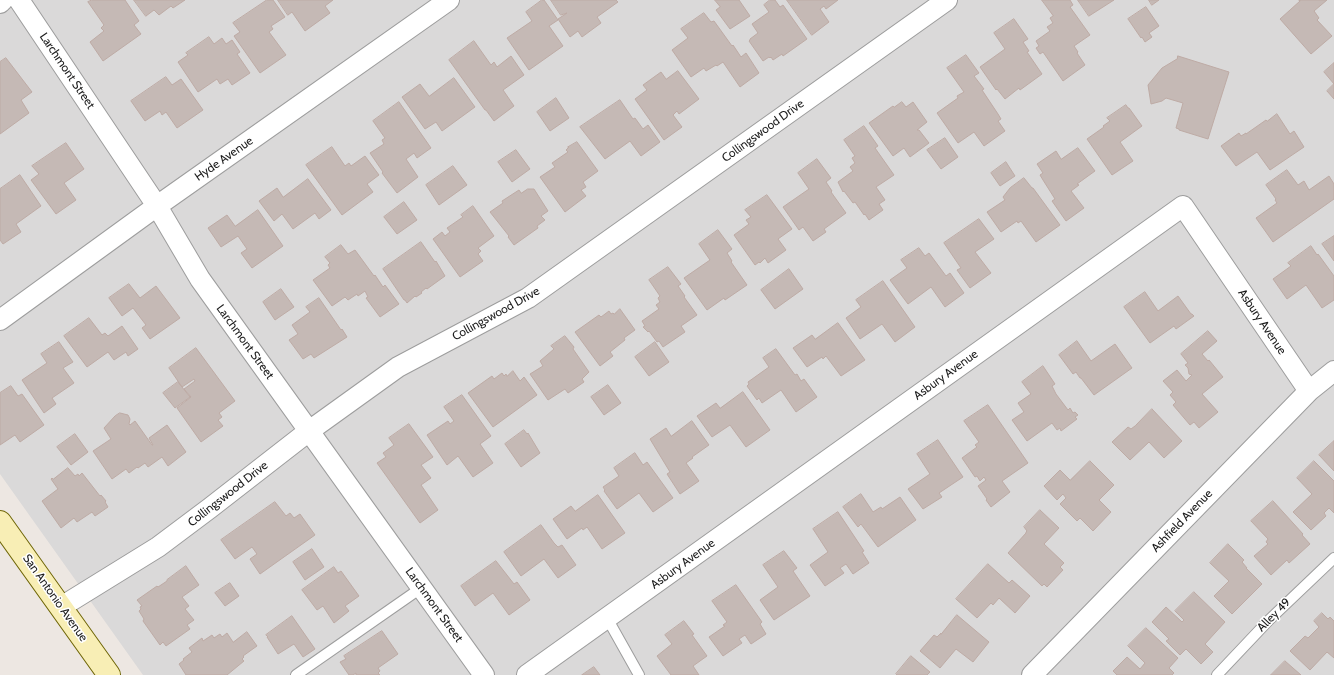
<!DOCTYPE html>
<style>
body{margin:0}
canvas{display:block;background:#ede7e2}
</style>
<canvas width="1334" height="675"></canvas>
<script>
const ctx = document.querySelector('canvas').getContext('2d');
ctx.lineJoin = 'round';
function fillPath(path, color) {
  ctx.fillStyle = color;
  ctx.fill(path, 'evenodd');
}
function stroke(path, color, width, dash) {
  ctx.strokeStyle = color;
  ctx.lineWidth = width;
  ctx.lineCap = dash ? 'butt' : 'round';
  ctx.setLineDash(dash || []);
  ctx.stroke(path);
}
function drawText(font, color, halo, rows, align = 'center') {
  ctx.font = font + ' Cabin,sans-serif';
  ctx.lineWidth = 3;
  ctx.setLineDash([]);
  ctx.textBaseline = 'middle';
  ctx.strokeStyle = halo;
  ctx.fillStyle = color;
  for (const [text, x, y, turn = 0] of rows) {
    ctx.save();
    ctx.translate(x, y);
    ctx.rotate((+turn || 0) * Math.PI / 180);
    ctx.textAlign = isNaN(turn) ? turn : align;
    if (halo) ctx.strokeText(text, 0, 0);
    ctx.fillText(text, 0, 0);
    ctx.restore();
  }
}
fillPath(new Path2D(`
 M0,0H1334V675H143L0,474Z`), '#dad9d9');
const building = new Path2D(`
 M92,0H125L139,21L134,25L141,34L103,61L90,42L104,31L101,28L104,25L88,2Z
 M134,0H185L173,8L171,6L159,15L154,10L146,16Z
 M267,0H273L285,17L271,26L273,29L269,32L286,55L260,73L234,36L240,32L233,23Z
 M278,0H333L325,6L330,13L305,31L292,12L288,15Z
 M542,0H544L558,20L549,26L563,46L529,70L507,38L532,21L526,12Z
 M551,0H616L618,2L597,17L601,23L582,37L578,31L570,37L558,19L567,13L561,15Z
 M715,0H739L750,16L730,29L716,10L720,7Z
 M770,0H775L780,7L783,5L807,39L783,56L782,54L773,60L771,57L770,58L769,57L763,61L749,41L750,40V39L758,33L752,24L769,12L764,5Z
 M787,0H838L826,9L824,6L820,9L829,22L812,35Z
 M1042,0H1070L1073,5L1070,7L1090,35L1074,46L1078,52L1077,53L1085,65L1063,81L1043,52L1040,54L1036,48L1039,46L1036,41L1050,31L1047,27L1053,23L1050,18L1053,16Z
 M1078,0H1114L1089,16Z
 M1149,0H1159L1152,5Z
 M1299,0H1327L1314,11L1319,18L1317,20L1332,36L1311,54L1280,19L1300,1Z
 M1146,7L1159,26L1149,33L1152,37L1145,42L1142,37L1141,38L1128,19Z
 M704,13L711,22L714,21L732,46L733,45L741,57L746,53L759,73L740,87L723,62L717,66L716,65L706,71L704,68L691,77L672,50L688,38L681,29Z
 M1014,19L1028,39L1023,42L1029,51L1027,52L1042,74L1020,90L1019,88L1005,99L997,89L996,90L980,67L1005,49L994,33Z
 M209,37L214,44L222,38L226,44L232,40L240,52L237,54L250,73L232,85L228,79L220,84L217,79L198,92L178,62L188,55L186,53Z
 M474,41L491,65L494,62L497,67L511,56L524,75L503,90L514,106L494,121L486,110H485L449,60Z
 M966,55L979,73L974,76L984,89L982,90L998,114L1001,119L998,121L1005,131L984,146L974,132L958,143L937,113L958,98L957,96L964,92L947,68Z
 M1178,56L1229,72L1208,139L1179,130V129L1176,128L1183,103L1166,98L1162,101L1151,104L1148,85L1162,68L1177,59Z
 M6,58L32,92L21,100L29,113L0,134V62Z
 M1334,63V84L1324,72Z
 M678,71L699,99L679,114L677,111L673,115L682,127L664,140L635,99L647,90L643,85L661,72L666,79Z
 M166,77L172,85L181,79L203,110L177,128L166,112L162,115L160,111L145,121L131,101Z
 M454,78L475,107L442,131L436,122L425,129L402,97L420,84L429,96Z
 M1334,84V99L1327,91Z
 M556,98L569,118L550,131L537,112Z
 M620,100L633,119L635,118L643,129L648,125L660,142L641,156L630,141L605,159L580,127Z
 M399,102L431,148L417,158L414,153L406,159L418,177L397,193L382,173L383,172L370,153L384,144L382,140L385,138L373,121Z
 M902,102L906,107L913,102L927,122L917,130H919L929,143L910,157L904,148L893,156L869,123L893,106L894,107Z
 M1126,105L1128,108H1129L1142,126L1120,142L1133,161L1112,175L1087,139L1104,127L1103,126L1110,121L1107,118Z
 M1277,114L1290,134L1294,131L1304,147L1270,170L1257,152L1236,166L1221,146L1239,133L1241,136L1246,133V134L1266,120L1267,121Z
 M864,126L878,146L875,148L894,175L876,187L885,200L879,204L883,210L869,220L865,214L864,215L855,202L853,203L844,191L843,192L838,182L853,171L850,167L855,163L852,158L855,156L844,140Z
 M945,138L958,157L941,169L927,150Z
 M577,142L598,171L583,182L586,187L581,190L586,196L565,212L540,177L555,167L552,163L568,152L566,150L569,147H568Z
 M66,143L84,169L64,183L76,200L56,214L31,180L39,174L32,166Z
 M332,147L345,166L349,163L351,166L365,156L379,175L367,184L373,192L342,215L306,165Z
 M1078,148L1095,171L1077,184L1079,185L1071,191L1084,208L1066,221L1052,201L1055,199L1043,180L1040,175L1043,173L1037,164L1056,151L1061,159Z
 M516,150L530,169L512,182L498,162Z
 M817,159L831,178L826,182L832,191L831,192L846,213L824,229L826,232L813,241L803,227L799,230L783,207L809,189L798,173Z
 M1006,162L1015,176L1000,186L991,173Z
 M453,166L467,185L439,205L426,185Z
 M1287,170L1298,185L1304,181L1309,190L1329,176L1334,184V199L1273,242L1256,218L1277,203L1275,200L1276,199L1266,185Z
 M20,175L41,206L16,224L21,232L3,244L0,240V189Z
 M1024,178L1032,188H1033L1060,225L1036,242L1021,221L1018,223L1017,221L1001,232L987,212L1005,200L1003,197L1010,188Z
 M308,179L331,210L319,219L315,213L293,229L282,214L274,221L259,201L277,188L283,197Z
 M528,189H534L548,211L541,216L545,220L537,226L538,228L514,245L508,237L509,236L490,212L503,203L502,201L519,190L521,193Z
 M767,195L792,229L778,239L786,250L768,263L765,258L760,263L759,262L755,265L734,235L749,224L746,220L751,217L745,210Z
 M404,202L417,220L397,234L384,217Z
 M473,206L494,236L478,248L481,251L478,254L483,261L460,277L433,239L442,232L445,236L450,232L447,228L463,217L461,215Z
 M258,210L283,246L252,268L241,253L247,249L238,236L221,247L208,228L227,215L235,226Z
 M979,219L994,239L975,252L991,273L970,288L957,270L961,268L944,243Z
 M718,230L732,249L727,253L732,261L731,262L747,285L725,300L724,298L707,310L684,278L710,260L699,244Z
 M1334,236V261L1322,244Z
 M421,242L435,262L436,261L445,276L427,289L426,288L421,292L422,293L416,297L415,296L407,303L405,300H404L383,269Z
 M341,245L348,254L355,250L374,276L375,275L383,287L385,285L399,304L380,317L366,298L368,297L365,291L358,296L357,294L348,300L345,297L332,306L313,280L330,268L328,265L330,263L325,257Z
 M1311,246L1317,255L1318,254L1334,276V300L1322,308L1306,285L1287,299L1273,279L1291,266L1288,263Z
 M919,248L925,256L929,253L946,276L950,273L964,293L945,307L931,287L908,304L890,280L907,268L901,260Z
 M668,267L681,284L678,286L685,296L684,297L697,315L681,326L685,332L663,347L659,341L657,342L649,331L648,332L643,327L645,326L642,321L659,309L656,305L660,302L658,298L660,296L649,280Z
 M789,269L803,289L775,309L761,290Z
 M883,281L915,327L895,342L882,324L860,339L846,318L861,307L856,300Z
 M129,284L140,298L156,286L180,318L150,339L142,328L146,325L133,308L122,316L109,298Z
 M281,289L294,307L275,320L263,302Z
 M1145,292L1158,311L1178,296L1191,314H1192L1194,316L1176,329L1174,326L1150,343L1124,307Z
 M319,298L341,330L342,329L347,337L314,358L311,354L303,359L289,340L298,334L292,325L310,312L306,307Z
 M620,309L635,330L624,338L625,340L610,352L613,356L600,366L575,332L599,315L601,317L609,311L611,314L613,313L614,314Z
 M89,318L102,335L105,333L108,336L122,326L138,349L128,356L126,352L114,360L108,352L87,367L64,336Z
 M838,323L865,360L841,376L826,356L823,359L822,357L807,367L793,348L812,335L815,339Z
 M1208,331L1217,341L1202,354L1208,361L1209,360L1223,377L1202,394L1218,412L1199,428L1194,422L1190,425L1173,405L1176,402L1170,395L1173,392L1163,381L1177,370L1186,381L1192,375L1189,374L1188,368L1185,365L1188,363L1181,354Z
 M565,336L574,347L573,349L589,372L582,379L584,382L568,393L565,389L548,400L530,374L543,366L540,361L554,349L551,346Z
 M1077,341L1091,361L1115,344L1132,368L1094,395L1081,378H1080L1076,372L1073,374L1059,355Z
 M59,342L73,362L63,368L74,383L52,398L56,404L44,413L22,380L47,363L41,354Z
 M655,342L669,362L649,376L635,357Z
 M196,348L235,401L219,413L222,417L218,420L223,426L201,442L177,408L191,397L184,389L195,381L194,379L182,387L169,368Z
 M776,349L795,375L797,374L801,381L804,379L817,397L796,412L781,390L762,403L759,398L757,400L747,386L749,384L748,382L769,367L763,358Z
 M1043,366L1055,384L1052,386L1056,394L1068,410L1070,408L1073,413L1075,412L1078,415L1075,417L1077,419L1061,431L1060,428L1057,430L1052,423L1027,441L1012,420L1024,412L1018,403L1031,394L1022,382Z
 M513,371L520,381L524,377L537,395L493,427L468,393L492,376L494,379L502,373L504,376L506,374L507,376Z
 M178,382L190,397L175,408L163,393Z
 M608,385L621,403L604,415L591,397Z
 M11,386L18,396L22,394L44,425L20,442L15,435L0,445V393Z
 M743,392L770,430L746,447L730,425L712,437L697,416L716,403L720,408Z
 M462,395L491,436L480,444L493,463L473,477L458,456L447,465L427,435L448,421L450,424L454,421L444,407Z
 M988,405L1028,463L1002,481L1010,492L991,507L986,500L987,499L978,486L986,480L984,477L980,481L977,476L975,477L962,458L977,447L975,445L979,442L964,421Z
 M1152,409L1182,441L1164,458L1149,442L1130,460L1112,442L1128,427L1131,429L1135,426Z
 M120,413L128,415L130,419L129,424L130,425L135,421L152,445H153L149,438L167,425L186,452L168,466L162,457L148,467L145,463L138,468L137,467L129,473L126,469L112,479L93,451L111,439L104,428L115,416Z
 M692,421L709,445L692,457L693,458L686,463L699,481L680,494L667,474L670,472L650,439L666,428L671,436Z
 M409,424L433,457L421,465L431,478L421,485L438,510L420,523L377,463L386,457L383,453L394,445L389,438Z
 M524,430L527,434L528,433L540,453L521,467L505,444Z
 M75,434L88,452L71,465L57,447Z
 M938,440L963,477L939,493L942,497L923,509L908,489L930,474L917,454Z
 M1334,441V471L1319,455Z
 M635,453L643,465L647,462L673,498L653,512L639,493L617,509L604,491L605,490L603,487L619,476L614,468Z
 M1090,461L1114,485L1099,500L1111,512L1093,531L1080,518L1077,521L1060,504L1066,498L1063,494L1057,500L1044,486L1060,470L1070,480Z
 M1314,461L1334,481V513L1329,508L1324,513L1326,516L1311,530L1293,512L1312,494L1297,478Z
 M68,468L75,476L78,474L79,476L82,473L100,496L101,495L106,501L105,502L108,507L95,516L92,512L77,522L74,518L61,528L42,501L58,489L51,479L52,478L53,479Z
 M861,494L873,512L881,507L882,509L900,497L916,520L878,547L861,524L858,527L843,507Z
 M598,495L625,533L602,549L587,527L583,530L582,528L567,539L553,519L571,506L575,511Z
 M1273,501L1303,534L1302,535L1310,544L1289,563L1287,560L1271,575L1254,556L1268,544L1266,542L1268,539L1251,521Z
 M275,502L286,516L290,513L294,518L300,514L315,535L260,574L250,559L257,554L252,547L235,559L221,540Z
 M1040,510L1059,528L1044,544L1064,563L1060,567L1063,570L1047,587L1044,584L1042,586L1008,553L1026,533V532L1027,531L1024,527Z
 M838,512L864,551L862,552L869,563L853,574L846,564L840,568L844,573L825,586L810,565L828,552L813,529Z
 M541,525L554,543L558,547L562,545L576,565L558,578L544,559L521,576L504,552Z
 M1228,544L1244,560L1242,562L1247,568H1246L1262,584L1232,614L1214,596L1229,581L1210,563Z
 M312,549L324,567L305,580L293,562Z
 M784,551L797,568L793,571L810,596L774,620L760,600L778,587L763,565Z
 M496,561L514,584L517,582L530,600L509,615L493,593L475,606L461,586Z
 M988,564L1009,583L1012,580L1030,596L1015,613L999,598L993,605L991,603L977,618L956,599Z
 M186,566L199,585L182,597L189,606L185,609L194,620L187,625L190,629L166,646L163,642L160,645L143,621L144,619L139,611L141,609L140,607L142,606L137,600L157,586L158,587L167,581V580Z
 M334,567L338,573L341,571L359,596L345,606L349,611L334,623L323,606L317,610L302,590Z
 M230,583L239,596L225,606L215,593Z
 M736,585L762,622L760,624L766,634L751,644L745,635L739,639L742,643L723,656L709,637L725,626L723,625L727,622L712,601Z
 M1194,592L1225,622L1205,644L1213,652L1201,664L1186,649L1180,655L1166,641L1169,639L1152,622L1166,607L1182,622L1184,620L1175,611Z
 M1322,613L1328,619L1330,617L1334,621V658L1327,652L1310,670L1290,651L1305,636L1308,638L1319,627L1314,621Z
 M957,615L989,642L973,662L956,649L940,668L920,651L934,635L937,637L941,633V634Z
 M292,616L315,649L303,657L294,644L278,654L267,637H268L266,635Z
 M684,621L694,634L692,635L707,656L693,666L699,675H671L657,656L672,644L665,635Z
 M1146,628L1178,658L1169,668L1174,673L1172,675H1117L1113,671L1127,657L1140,669L1145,663L1128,646Z
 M382,631L398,654L378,668L380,671L378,673L380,675H356V673L353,675H349L340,662L346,659L344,656Z
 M247,632L257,646L243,656L244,657L242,659L244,661L227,675H186L179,664L184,660L183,659L192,652L189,648L202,638L203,641L212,635L214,638L220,634L222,637L227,633L233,642Z
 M911,656L930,672L927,675H897L896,674Z
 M1285,661L1301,675H1271Z
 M594,667L600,675H582Z`);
fillPath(building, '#c5b9b5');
stroke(building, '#beaba5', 1);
const lane = new Path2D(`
 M607,618L639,675
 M296,675L421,588
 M1217,675L1269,620L1334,558`);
const street = new Path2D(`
 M19,0L157,206L200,279L484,675
 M0,3L3,0
 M0,320L157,206L449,0
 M61,607L158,547L210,508L309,431L398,367L528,298L947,0
 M527,675L1183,206L1309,391
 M1032,675L1309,391L1334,371`);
const secondary = new Path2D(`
 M0,522L109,675`);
stroke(lane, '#9d9d9d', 12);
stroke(street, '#9d9d9d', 22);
stroke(secondary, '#6f6607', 24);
stroke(lane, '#fff', 10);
stroke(street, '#fff', 20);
stroke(secondary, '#f8eeb5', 22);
drawText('12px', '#1c1c1c', '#fff', [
 ["Larchmont Street",67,71,56],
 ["Collingswood Drive",763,131,-36],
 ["Hyde Avenue",224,159,-35],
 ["Collingswood Drive",496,314,-29],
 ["Asbury Avenue",1262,322,56],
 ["Larchmont Street",245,342,54],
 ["Asbury Avenue",946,375,-36],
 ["Collingswood Drive",228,494,-38],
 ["Ashfield Avenue",1182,521,-46],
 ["Asbury Avenue",683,564,-36],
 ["San Antonio Avenue",55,598,55],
 ["Larchmont Street",434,605,54],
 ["Alley 49",1274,615,-45]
]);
</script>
